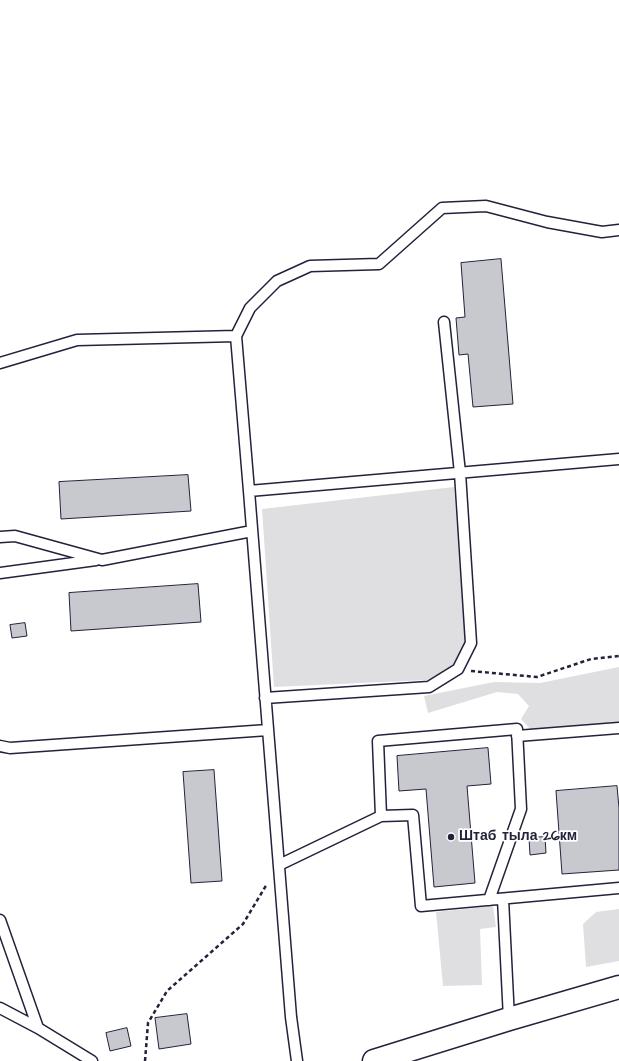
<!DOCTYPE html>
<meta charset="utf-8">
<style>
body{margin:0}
canvas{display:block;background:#fff}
</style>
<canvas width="619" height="1061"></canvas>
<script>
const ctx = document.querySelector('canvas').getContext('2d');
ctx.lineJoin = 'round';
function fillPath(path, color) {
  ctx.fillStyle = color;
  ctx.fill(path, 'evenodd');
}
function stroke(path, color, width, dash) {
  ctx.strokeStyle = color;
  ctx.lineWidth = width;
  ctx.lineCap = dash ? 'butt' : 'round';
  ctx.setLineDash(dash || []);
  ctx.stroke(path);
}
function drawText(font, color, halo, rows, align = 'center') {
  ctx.font = font + ' "Architects Daughter",sans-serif';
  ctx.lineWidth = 3.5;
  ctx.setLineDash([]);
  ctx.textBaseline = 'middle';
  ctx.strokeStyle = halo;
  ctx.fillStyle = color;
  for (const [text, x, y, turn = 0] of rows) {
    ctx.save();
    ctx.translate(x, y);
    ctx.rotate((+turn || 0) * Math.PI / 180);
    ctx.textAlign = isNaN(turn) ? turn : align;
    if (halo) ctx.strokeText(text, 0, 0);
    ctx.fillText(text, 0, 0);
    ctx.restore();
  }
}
fillPath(new Path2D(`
 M454,487L465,640L459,660L446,673L427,680L274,687L262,509Z
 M619,667V722L531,730L521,719L529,706L518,694L497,692L428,713L424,696L494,682L540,683Z
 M493,906L496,927L480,929L482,985L443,986L436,912Z
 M619,909V961L586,967L583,924L596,912Z`), '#dfdfe2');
const building = new Path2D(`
 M501,259L513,404L473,407L468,354L459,355L456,318L465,317L461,263Z
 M188,475L191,511L61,519L59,482Z
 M198,584L201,622L71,631L69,593Z
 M25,623L27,636L12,638L10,625Z
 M488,748L491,784L467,786L475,883L434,887L426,789L399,791L397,756Z
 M214,770L222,881L191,883L183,772Z
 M617,786L619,808V870L562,874L556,791Z
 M545,837L546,853L530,855L529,838Z
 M187,1014L191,1044L159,1049L155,1018Z
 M127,1028L131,1046L110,1051L106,1033Z`);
fillPath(building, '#c8c8cf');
stroke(building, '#22223b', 1);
const service = new Path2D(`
 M0,363L77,340L236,336
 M249,491L236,336L250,308L277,281L310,266L379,264L442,208L486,206L547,222L602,232L619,230
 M0,537L15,536L102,560L252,531
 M0,573L96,560
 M265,698L429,687L458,669L471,643L460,473L444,322
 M517,736L619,728
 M0,746L10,748L268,730
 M381,816L413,815L421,906L619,888
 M279,865L381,816L378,741L517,729L521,809L489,900
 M503,899L509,1019
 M0,920L38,1028
 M0,1008L38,1028L92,1061
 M297,1061L291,1017L249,491L619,459`);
const tertiary = new Path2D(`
 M374,1061L509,1019L619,987`);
stroke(service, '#22223b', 13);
stroke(tertiary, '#22223b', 25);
stroke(new Path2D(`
 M471,671L537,677L591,659L619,656
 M145,1061L148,1023L167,991L243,924L267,884`), '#22223b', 2.5, [4, 3]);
stroke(service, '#fff', 10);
stroke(tertiary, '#fff', 22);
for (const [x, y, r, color] of [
 [451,837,4,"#22223b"]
]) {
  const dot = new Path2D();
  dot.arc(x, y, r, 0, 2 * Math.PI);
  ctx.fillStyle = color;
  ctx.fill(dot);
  stroke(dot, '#fff', 1.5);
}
drawText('bold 14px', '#22223b', '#fff', [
 ["Штаб тыла 26км",459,837]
], 'left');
</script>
